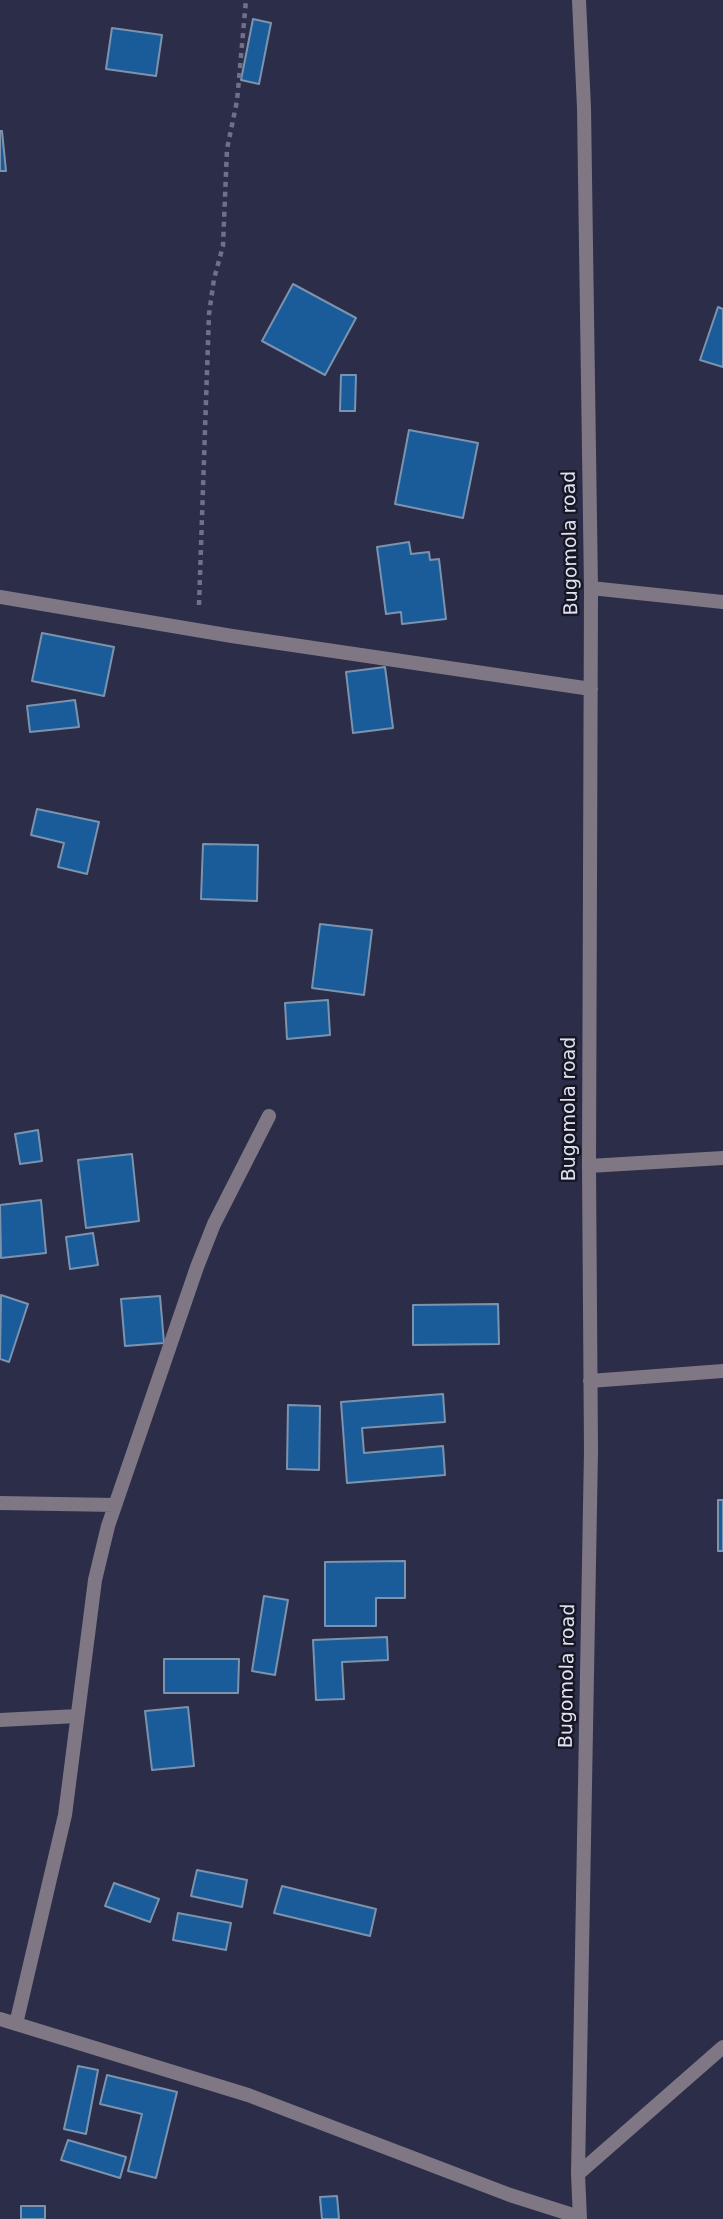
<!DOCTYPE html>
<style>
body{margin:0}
canvas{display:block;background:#2c2d48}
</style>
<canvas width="723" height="2219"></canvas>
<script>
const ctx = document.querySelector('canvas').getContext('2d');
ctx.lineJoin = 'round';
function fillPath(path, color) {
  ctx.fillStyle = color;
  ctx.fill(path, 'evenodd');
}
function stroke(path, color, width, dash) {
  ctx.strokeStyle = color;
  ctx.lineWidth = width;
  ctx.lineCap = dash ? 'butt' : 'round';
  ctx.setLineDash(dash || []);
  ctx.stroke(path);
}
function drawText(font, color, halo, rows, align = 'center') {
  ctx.font = font + ' "DejaVu Sans",sans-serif';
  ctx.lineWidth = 5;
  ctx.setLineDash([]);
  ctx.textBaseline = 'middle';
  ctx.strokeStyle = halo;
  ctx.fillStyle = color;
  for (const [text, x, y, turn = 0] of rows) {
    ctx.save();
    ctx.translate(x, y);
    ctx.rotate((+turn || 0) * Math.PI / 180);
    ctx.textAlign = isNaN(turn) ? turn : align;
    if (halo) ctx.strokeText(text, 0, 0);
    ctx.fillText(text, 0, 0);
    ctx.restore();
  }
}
const building = new Path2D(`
 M253,19L271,23L259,84L241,80Z
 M112,28L162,35L156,76L106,69Z
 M0,131H2L6,171H0Z
 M293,284L356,318L325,375L262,341Z
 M718,307L723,309V367L700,360Z
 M341,375H356L355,411H340Z
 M409,430L478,443L463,518L395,504Z
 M409,542L411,554L429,552L430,560L439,559L446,619L402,624L401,612L386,614L377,547Z
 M42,633L114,647L104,696L32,681Z
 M385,667L393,728L353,733L346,672Z
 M75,700L79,727L30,732L27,706Z
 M37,809L99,822L87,874L58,867L64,843L31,835Z
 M203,844L258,845L257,901L201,899Z
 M320,924L372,930L364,995L312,988Z
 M328,1000L330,1035L287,1039L285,1003Z
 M38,1130L42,1161L20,1164L15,1134Z
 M132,1154L139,1221L86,1228L78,1160Z
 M41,1200L46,1253L1,1258L0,1205Z
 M93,1233L98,1265L70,1269L66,1237Z
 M1,1295L28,1304L9,1362L0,1359Z
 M160,1296L164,1343L125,1346L121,1299Z
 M498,1304L499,1344L413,1345V1305Z
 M443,1394L445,1422L362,1428L364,1453L443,1446L445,1475L347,1483L341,1402Z
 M288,1405L320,1406L319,1470L287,1469Z
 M718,1500H723V1551H718Z
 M405,1561V1598H376V1626H325V1562Z
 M264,1596L288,1600L275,1675L252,1671Z
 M387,1637L388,1660L342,1662L344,1699L316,1700L313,1640Z
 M164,1659H239L238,1693H164Z
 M188,1707L194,1766L152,1770L145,1711Z
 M197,1870L247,1880L242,1907L191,1896Z
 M114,1883L159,1899L150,1922L105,1906Z
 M282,1886L376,1909L370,1936L274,1913Z
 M178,1913L231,1923L226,1950L173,1940Z
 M78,2066L98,2070L86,2134L64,2129Z
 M107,2075L177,2092L156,2178L128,2171L142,2114L100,2104Z
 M68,2140L126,2157L120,2178L61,2160Z
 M337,2196L339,2219H322L320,2197Z
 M21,2206H45V2219H21Z`);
fillPath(building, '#1a5b9a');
stroke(building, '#7c93ae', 2);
stroke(new Path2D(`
 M199,605L209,314L214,279L223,246L227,149L237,101L246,0`), '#707189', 4.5, [5, 5]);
stroke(new Path2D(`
 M579,0L584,108L591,588L589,1166L591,1451L578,2174L580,2219
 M591,588L723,602
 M0,597L232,636L591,689
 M589,1166L723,1158
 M590,1381L723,1371
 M0,1503L115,1505
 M0,1720L77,1716
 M0,2019L248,2095L510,2195L579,2217
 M16,2024L65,1815L95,1580L108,1526L197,1267L214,1224L269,1116
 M578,2174L723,2047`), '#7f7784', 14);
drawText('19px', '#e0e2f4', '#161723', [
 ["Bugomola road",571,543,-91],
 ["Bugomola road",570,1109,-90],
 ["Bugomola road",568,1676,-89]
]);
</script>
